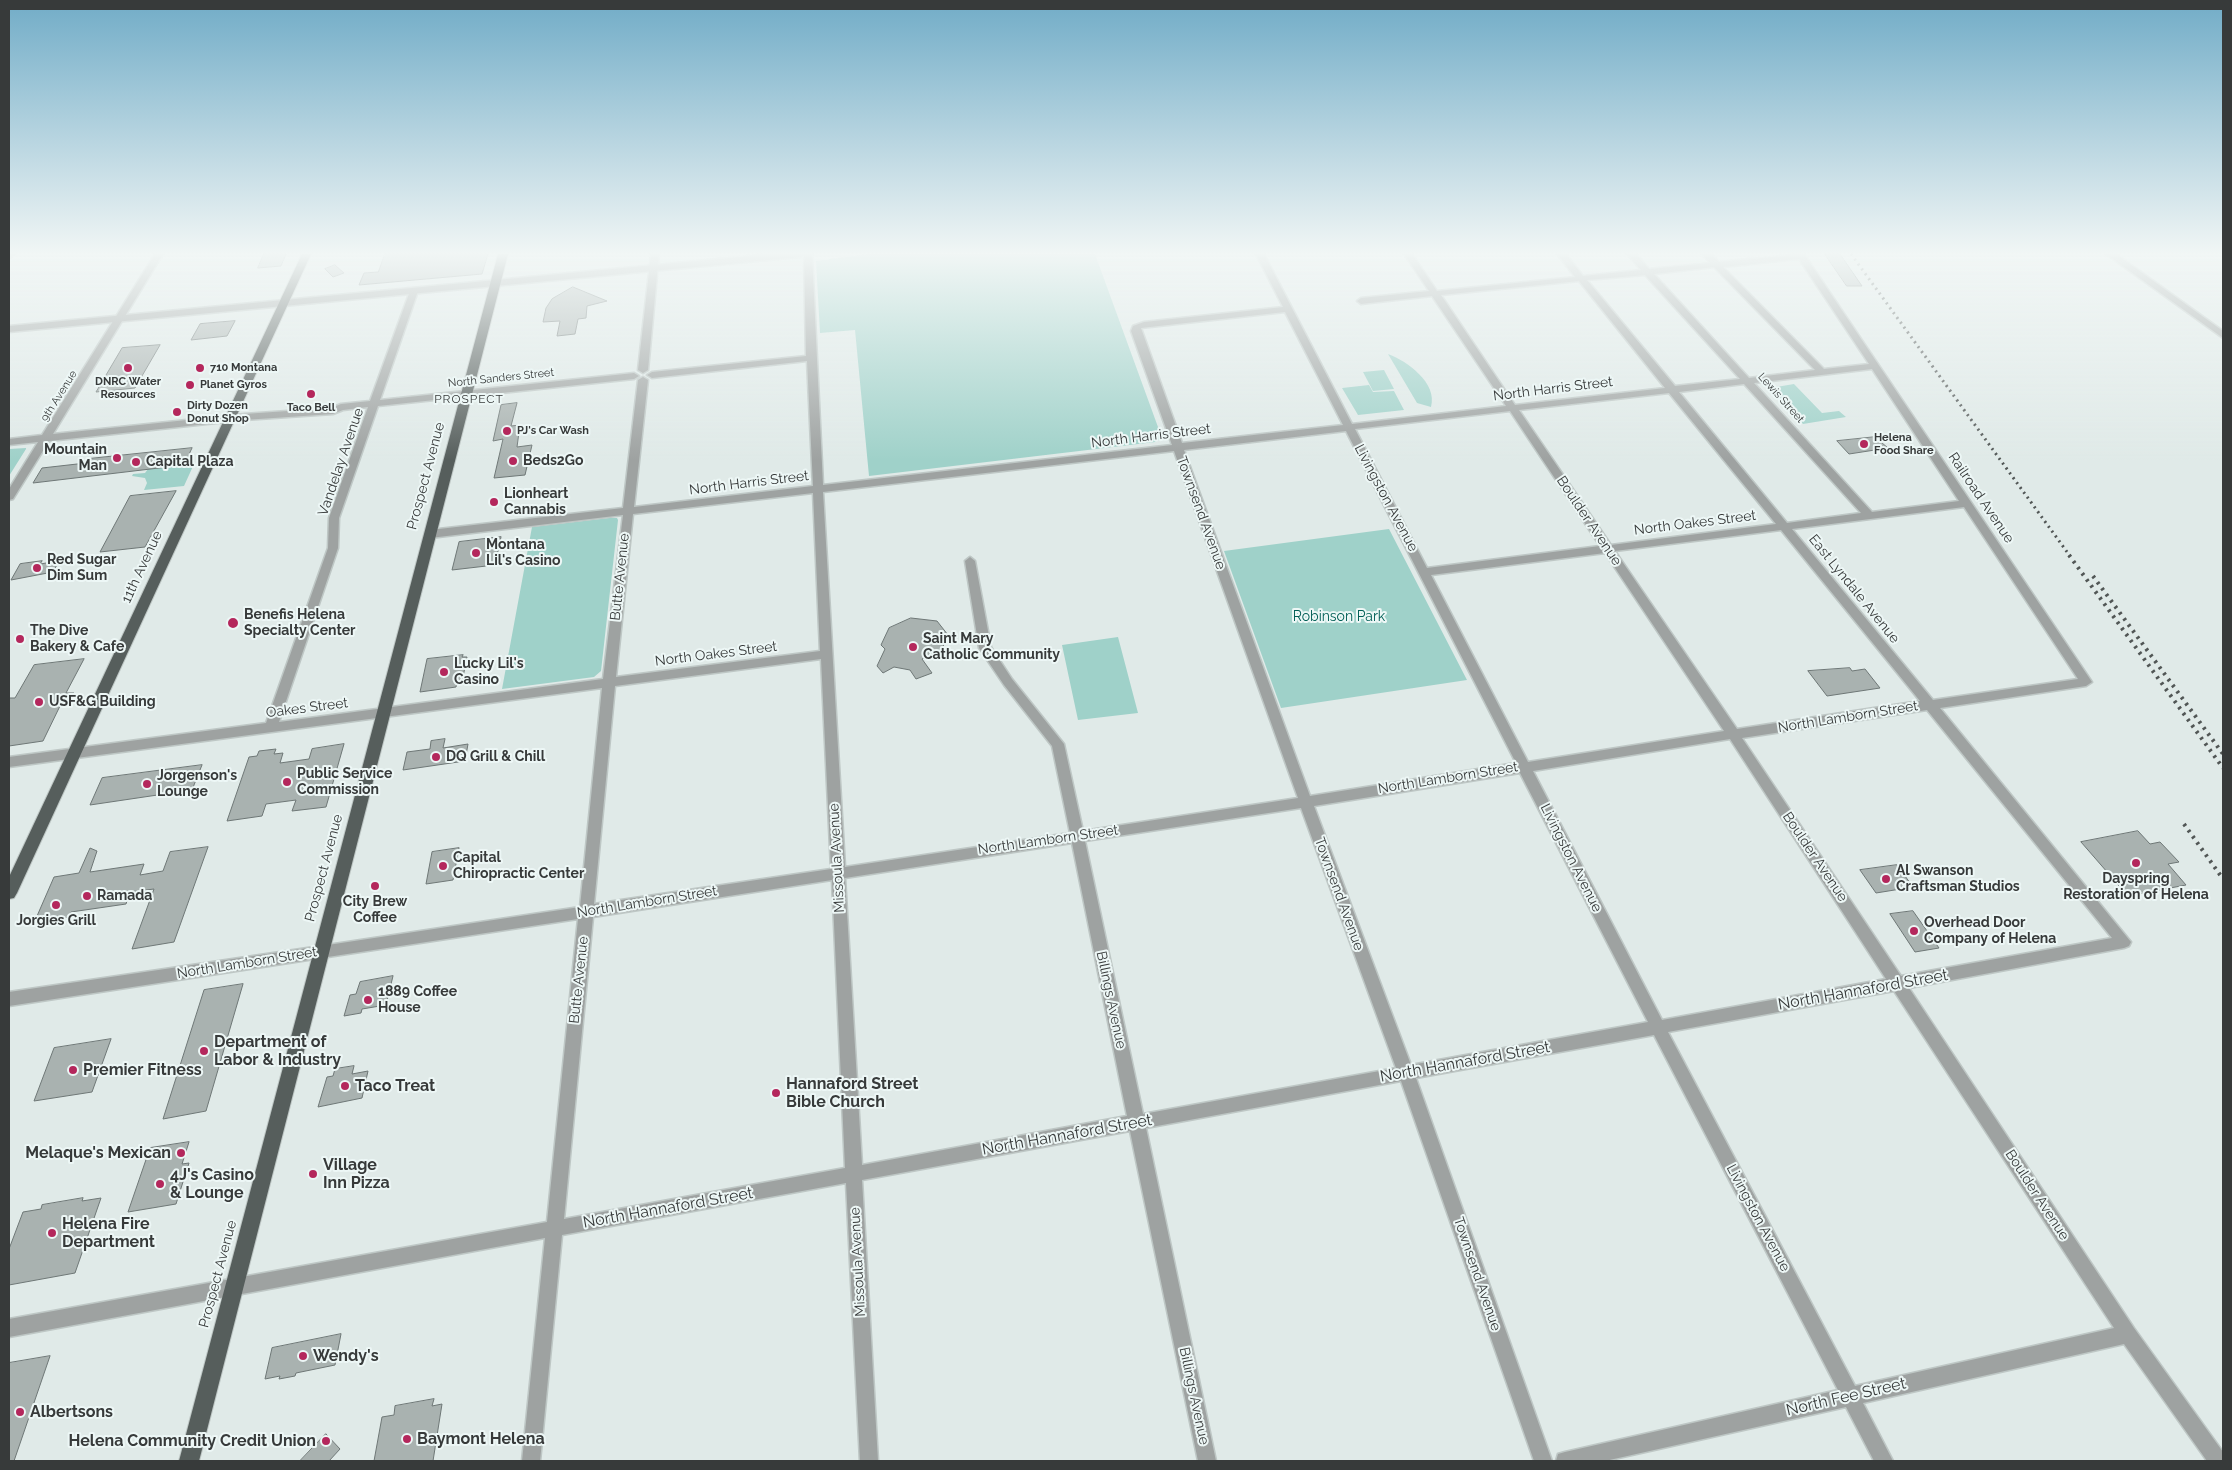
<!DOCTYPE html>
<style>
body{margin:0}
#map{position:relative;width:2232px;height:1470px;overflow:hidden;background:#e0eae8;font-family:Raleway,sans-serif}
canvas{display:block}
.frame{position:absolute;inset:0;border:10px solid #373a3a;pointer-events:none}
</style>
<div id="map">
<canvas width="2232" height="1470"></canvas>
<div class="frame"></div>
</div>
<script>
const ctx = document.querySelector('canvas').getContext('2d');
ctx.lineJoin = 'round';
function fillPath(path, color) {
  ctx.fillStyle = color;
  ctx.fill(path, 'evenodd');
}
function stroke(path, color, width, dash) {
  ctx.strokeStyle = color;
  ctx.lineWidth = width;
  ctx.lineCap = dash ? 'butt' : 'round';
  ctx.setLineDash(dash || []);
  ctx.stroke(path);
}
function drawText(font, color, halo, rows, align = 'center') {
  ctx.font = font + ' Raleway,sans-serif';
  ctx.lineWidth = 4;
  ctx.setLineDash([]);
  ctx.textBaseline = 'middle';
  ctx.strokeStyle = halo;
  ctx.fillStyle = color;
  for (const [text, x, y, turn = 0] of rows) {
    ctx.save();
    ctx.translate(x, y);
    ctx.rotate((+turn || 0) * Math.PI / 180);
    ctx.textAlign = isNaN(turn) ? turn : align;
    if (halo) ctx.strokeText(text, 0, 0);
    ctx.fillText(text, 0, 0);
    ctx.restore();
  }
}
fillPath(new Path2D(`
 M868,254H1095L1162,438L1155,442L869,476L855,330L820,333L816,261Z
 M1388,354C1407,361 1438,383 1431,407L1417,403Z
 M1384,370L1394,389L1373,391L1363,372Z
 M1794,384L1822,413L1839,411L1846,417L1803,424L1770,388Z
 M1369,385L1373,392L1394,391L1404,410L1358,415L1342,388Z
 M26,448V449L9,476V449Z
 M194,464L184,486L144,490L147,483L145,478L132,476L133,474L145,473L148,469Z
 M609,518H617L618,520L601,671L594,677L502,689L532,527Z
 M1389,529L1467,680L1281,708L1224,551Z
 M1118,637L1138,713L1078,720L1062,645Z`), '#9fd1c9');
const building = new Path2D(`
 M264,254H286L281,266L258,268Z
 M385,254H488L482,274L359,285L364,273L378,272Z
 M1825,254H1840L1862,286H1847Z
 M335,265L344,273L333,277L325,269Z
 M573,287L607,301L587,306L586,318L578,319L575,334L557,336L560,321L543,322L546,308L552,299Z
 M235,321L227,336L191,340L200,324Z
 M160,345L135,388L96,392L122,348Z
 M517,403L511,426L520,425L517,447L532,445L525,475L494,478L503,439L493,441L501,405Z
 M1875,437L1888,448L1849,454L1837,441Z
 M192,448L184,465L33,483L42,468L86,463L88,459Z
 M176,491L145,547L100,552L130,496Z
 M501,537L495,565L452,570L459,542Z
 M42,561L40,564L59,561L53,572L11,580L20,564Z
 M911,618L937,621L948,635L941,651L922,659L932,673L916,679L910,670L894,667L883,673L877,666L885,649L881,645L889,628Z
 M463,655L462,657H467L462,682L457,683L456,687L420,692L427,659Z
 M84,659L66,693H74L68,705L60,706L43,741L9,746V698H15L34,665Z
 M1850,668L1852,671L1865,669L1880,688L1827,696L1808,671Z
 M445,739L443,748L468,744L465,761L403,770L407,752L430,749L431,741Z
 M344,744L326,807L292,811L296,800L266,804L262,816L227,821L249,757L257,756L259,751L276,749L274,754L283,753L280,763L309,759L312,749Z
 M202,765L192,790L172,791L171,793L90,805L102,778Z
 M2138,831L2150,844L2160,842L2179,862L2168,864L2186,885L2128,896L2081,842Z
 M208,847L174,942L132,949L154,889L130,892L126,904L71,912L69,917L34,923L54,877L79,873L90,848L97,851L90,872L144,864L140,875L163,871L170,852Z
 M459,848L453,880L426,884L432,852Z
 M1897,865L1913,887L1876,893L1860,870Z
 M1913,911L1939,948L1915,952L1890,914Z
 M393,976L386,1005L362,1009L361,1013L344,1016L350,995L356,994L360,982Z
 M243,984L206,1111L163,1119L204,990Z
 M111,1039L92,1092L34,1101L54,1048Z
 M354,1066L352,1074L368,1071L362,1098L318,1107L327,1077L333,1076L335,1069Z
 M189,1142L182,1164L189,1163L176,1204L128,1212L150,1148Z
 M83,1198L82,1201L101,1198L75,1273L9,1285V1249L23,1212L41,1209L42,1205Z
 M341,1334L335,1365L296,1373L295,1376L279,1379L280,1376L265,1379L272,1348Z
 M50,1356L14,1461H9V1363Z
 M434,1399L432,1406L442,1404L433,1461H374L382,1417L394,1415L395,1406Z
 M326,1434L340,1449L329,1461H300Z`);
fillPath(building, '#a9b2b0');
stroke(building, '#6e7776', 1);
const minor = new Path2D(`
 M9,254H14L9,259Z
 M155,254H163L53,434L244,414L331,408L341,404L370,401L410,291L414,288L418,291L380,400L634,373L639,376L634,379L378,406L339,518L338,548L279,722L603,679L623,515L430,538L425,534L430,530L623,508L638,380L643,377L648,380L634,507L813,486L807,361L652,378L647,375L652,372L806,356L804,254H812L823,485L1172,445L1131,331L1133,326L1144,322L1283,307L1256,254H1264L1352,424L1506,406L1432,296L1361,304L1357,301L1361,298L1429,291L1404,254H1412L1437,291L1575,277L1557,254H1566L1583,276L1641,270L1627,254H1636L1649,269L1710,263L1702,254H1711L1719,262L1804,254L2092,682L2086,686L1940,708L2131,942L2129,946L2124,948L1909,988L2134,1328L2223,1452V1461H2207L2124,1344L1863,1403L1893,1461H1874L1846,1407L1605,1461H1556L1558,1454L1565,1452L1838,1390L1654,1035L1416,1078L1552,1461H1534L1401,1081L1146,1128L1216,1461H1198L1130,1131L862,1180L878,1461H860L846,1183L562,1235L540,1461H522L545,1238L9,1337V1319L547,1222L578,919L321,958L316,956L314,952L316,948L321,946L580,907L602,688L9,767V757L266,723L328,548L329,518L368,407L343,410L333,414L244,420L49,441L13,499L9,500V489L38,442L9,445V439L42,435ZM1799,259L1869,364L1824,369L1723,267ZM1714,267L1815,370L1749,378L1654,274ZM1645,275L1740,379L1675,386L1587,280ZM1579,281L1665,388L1515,405L1441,295ZM1285,312L1343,425L1182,443L1141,328ZM1872,369L1959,501L1872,512L1754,383ZM1744,384L1861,513L1787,523L1679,392ZM1669,393L1776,524L1611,545L1519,410ZM1510,411L1600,546L1427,568L1355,429ZM1346,431L1516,763L1310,796L1184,450ZM1174,451L1298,798L1083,831L1064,744L1012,679L991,647L975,561L970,557L965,561L979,648L1004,685L1052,746L1070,833L845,867L823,492ZM813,493L820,651L616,677L633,514ZM1964,507L2078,679L1933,700L1792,529ZM1781,530L1920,701L1737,729L1615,551ZM1605,553L1724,731L1528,762L1431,575ZM821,659L831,869L594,904L615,686ZM1927,710L2112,938L1901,976L1742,738ZM1730,739L1886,979L1662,1020L1533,771ZM1520,773L1648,1022L1411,1065L1314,806ZM1301,808L1396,1068L1143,1114L1085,841ZM1072,843L1127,1116L862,1165L845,878ZM832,880L845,1168L564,1219L593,917ZM1894,991L2114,1328L1855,1386L1668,1032Z
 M651,254H659L648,370L643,373L638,370Z
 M2106,254H2116L2223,331V338Z`);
const tertiary = new Path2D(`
 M771,254H805L801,257L9,332V326Z
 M321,946L326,948L328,952L326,956L321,958L9,1006V992Z`);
const trunk = new Path2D(`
 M302,254H311L17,893L14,898L9,899V877Z
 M498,254H508L199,1461H179Z`);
stroke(minor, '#bec7c5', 3);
stroke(tertiary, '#bec7c5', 3);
stroke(trunk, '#bec7c5', 2);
fillPath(minor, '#9ea2a1');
fillPath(tertiary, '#9ea2a1');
fillPath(trunk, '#565e5c');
stroke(new Path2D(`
 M1851,254L2070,556`), '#515655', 3, [2, 4]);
stroke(new Path2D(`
 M2069,555L2223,768
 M2093,576L2223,754
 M2184,824L2223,879`), '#515655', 4, [2.5, 5]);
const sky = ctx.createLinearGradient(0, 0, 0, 460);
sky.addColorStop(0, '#71acc7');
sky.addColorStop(0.55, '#f1f6f5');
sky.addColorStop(1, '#f1f6f500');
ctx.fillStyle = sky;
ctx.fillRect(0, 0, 2232, 460);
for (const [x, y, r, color] of [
 [128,368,5,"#b4275c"],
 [200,368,5,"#b4275c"],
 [190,385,5,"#b4275c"],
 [311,394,5,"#b4275c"],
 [177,412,5,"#b4275c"],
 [507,431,5,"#b4275c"],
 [1864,444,5,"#b4275c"],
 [117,458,5,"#b4275c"],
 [513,461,5,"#b4275c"],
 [136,462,5,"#b4275c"],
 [494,502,5,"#b4275c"],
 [476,553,5,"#b4275c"],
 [37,568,5,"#b4275c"],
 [233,623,6,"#b4275c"],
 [20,639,5,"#b4275c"],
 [913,647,5,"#b4275c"],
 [444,672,5,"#b4275c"],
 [39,702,5,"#b4275c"],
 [436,757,5,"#b4275c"],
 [287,782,5,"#b4275c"],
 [147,784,5,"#b4275c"],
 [2136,863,5,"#b4275c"],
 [443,866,5,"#b4275c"],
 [1886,879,5,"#b4275c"],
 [375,886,5,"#b4275c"],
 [87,896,5,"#b4275c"],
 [56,905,5,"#b4275c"],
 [1914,931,5,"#b4275c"],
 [368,1000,5,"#b4275c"],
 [204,1051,5,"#b4275c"],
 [73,1070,5,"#b4275c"],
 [345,1086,5,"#b4275c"],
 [776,1093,5,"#b4275c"],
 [181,1153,5,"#b4275c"],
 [313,1174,5,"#b4275c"],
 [160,1184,5,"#b4275c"],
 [52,1233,5,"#b4275c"],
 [303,1356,5,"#b4275c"],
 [20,1412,5,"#b4275c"],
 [407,1439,5,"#b4275c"],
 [326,1441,5,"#b4275c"]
]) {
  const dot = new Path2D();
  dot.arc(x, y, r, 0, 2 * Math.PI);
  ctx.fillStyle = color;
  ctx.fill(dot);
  stroke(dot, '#edf7f6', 2);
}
drawText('bold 11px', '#373a3a', '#edf7f6', [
 ["710 Montana",210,368],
 ["DNRC Water",128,382,"center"],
 ["Resources",128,395,"center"],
 ["Planet Gyros",200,385],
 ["Dirty Dozen",187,406],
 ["Donut Shop",187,419],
 ["Taco Bell",311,408,"center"],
 ["PJ's Car Wash",517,431],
 ["Helena",1874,438],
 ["Food Share",1874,451]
], 'left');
drawText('11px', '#373a3a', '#edf7f6', [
 ["North Sanders Street",501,378,-6],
 ["9th Avenue",59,396,-58],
 ["Lewis Street",1781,398,48]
]);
ctx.letterSpacing = '1px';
drawText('12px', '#373a3a', '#edf7f6', [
 ["PROSPECT",469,399]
]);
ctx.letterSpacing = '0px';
drawText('14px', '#373a3a', '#edf7f6', [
 ["North Harris Street",1553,389,-7],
 ["North Harris Street",1151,436,-7],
 ["Vandelay Avenue",341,462,-71],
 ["Prospect Avenue",426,476,-75],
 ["North Harris Street",749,483,-7],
 ["Livingston Avenue",1386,498,62],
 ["Railroad Avenue",1981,498,56],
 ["Townsend Avenue",1201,513,70],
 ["Boulder Avenue",1589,521,56],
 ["North Oakes Street",1695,523,-7],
 ["11th Avenue",142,567,-65],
 ["Butte Avenue",620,577,-84],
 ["East Lyndale Avenue",1854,589,51],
 ["North Oakes Street",716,654,-7],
 ["Oakes Street",307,708,-7],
 ["North Lamborn Street",1848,717,-9],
 ["North Lamborn Street",1448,778,-9],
 ["North Lamborn Street",1048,840,-8],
 ["Boulder Avenue",1815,857,56],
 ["Missoula Avenue",837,858,-93],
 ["Livingston Avenue",1571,858,63],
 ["Prospect Avenue",324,868,-75],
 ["Townsend Avenue",1339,894,70],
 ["North Lamborn Street",647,902,-9],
 ["North Lamborn Street",247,963,-9],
 ["Butte Avenue",579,980,-84],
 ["Billings Avenue",1111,1000,78],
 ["Boulder Avenue",2037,1195,57],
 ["Livingston Avenue",1758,1218,62],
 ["Missoula Avenue",858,1262,-93],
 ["Prospect Avenue",218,1274,-75],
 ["Townsend Avenue",1477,1274,71],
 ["Billings Avenue",1194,1396,78]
]);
drawText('bold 14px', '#373a3a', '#edf7f6', [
 ["Mountain",107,450,"right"],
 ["Man",107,466,"right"],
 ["Beds2Go",523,461],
 ["Capital Plaza",146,462],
 ["Lionheart",504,494],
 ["Cannabis",504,510],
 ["Montana",486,545],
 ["Lil's Casino",486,561],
 ["Red Sugar",47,560],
 ["Dim Sum",47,576],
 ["Benefis Helena",244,615],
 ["Specialty Center",244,631],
 ["The Dive",30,631],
 ["Bakery & Cafe",30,647],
 ["Saint Mary",923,639],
 ["Catholic Community",923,655],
 ["Lucky Lil's",454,664],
 ["Casino",454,680],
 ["USF&G Building",49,702],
 ["DQ Grill & Chill",446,757],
 ["Public Service",297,774],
 ["Commission",297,790],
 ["Jorgenson's",157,776],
 ["Lounge",157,792],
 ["Capital",453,858],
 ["Chiropractic Center",453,874],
 ["Al Swanson",1896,871],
 ["Craftsman Studios",1896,887],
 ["Dayspring",2136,879,"center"],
 ["Restoration of Helena",2136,895,"center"],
 ["Ramada",97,896],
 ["City Brew",375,902,"center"],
 ["Coffee",375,918,"center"],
 ["Jorgies Grill",56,921,"center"],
 ["Overhead Door",1924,923],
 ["Company of Helena",1924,939],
 ["1889 Coffee",378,992],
 ["House",378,1008]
], 'left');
drawText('14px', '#005e55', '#edf7f6', [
 ["Robinson Park",1339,617]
]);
drawText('16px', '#373a3a', '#edf7f6', [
 ["North Hannaford Street",1863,990,-10],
 ["North Hannaford Street",1465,1062,-10],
 ["North Hannaford Street",1067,1135,-10],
 ["North Hannaford Street",668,1208,-10],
 ["North Fee Street",1846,1397,-13]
]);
drawText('bold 16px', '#373a3a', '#edf7f6', [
 ["Department of",214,1042],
 ["Labor & Industry",214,1060],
 ["Premier Fitness",83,1070],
 ["Hannaford Street",786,1084],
 ["Bible Church",786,1102],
 ["Taco Treat",355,1086],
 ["Melaque's Mexican",171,1153,"right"],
 ["Village",323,1165],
 ["Inn Pizza",323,1183],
 ["4J's Casino",170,1175],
 ["& Lounge",170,1193],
 ["Helena Fire",62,1224],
 ["Department",62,1242],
 ["Wendy's",313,1356],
 ["Albertsons",30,1412],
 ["Baymont Helena",417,1439],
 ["Helena Community Credit Union",316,1441,"right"]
], 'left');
</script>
